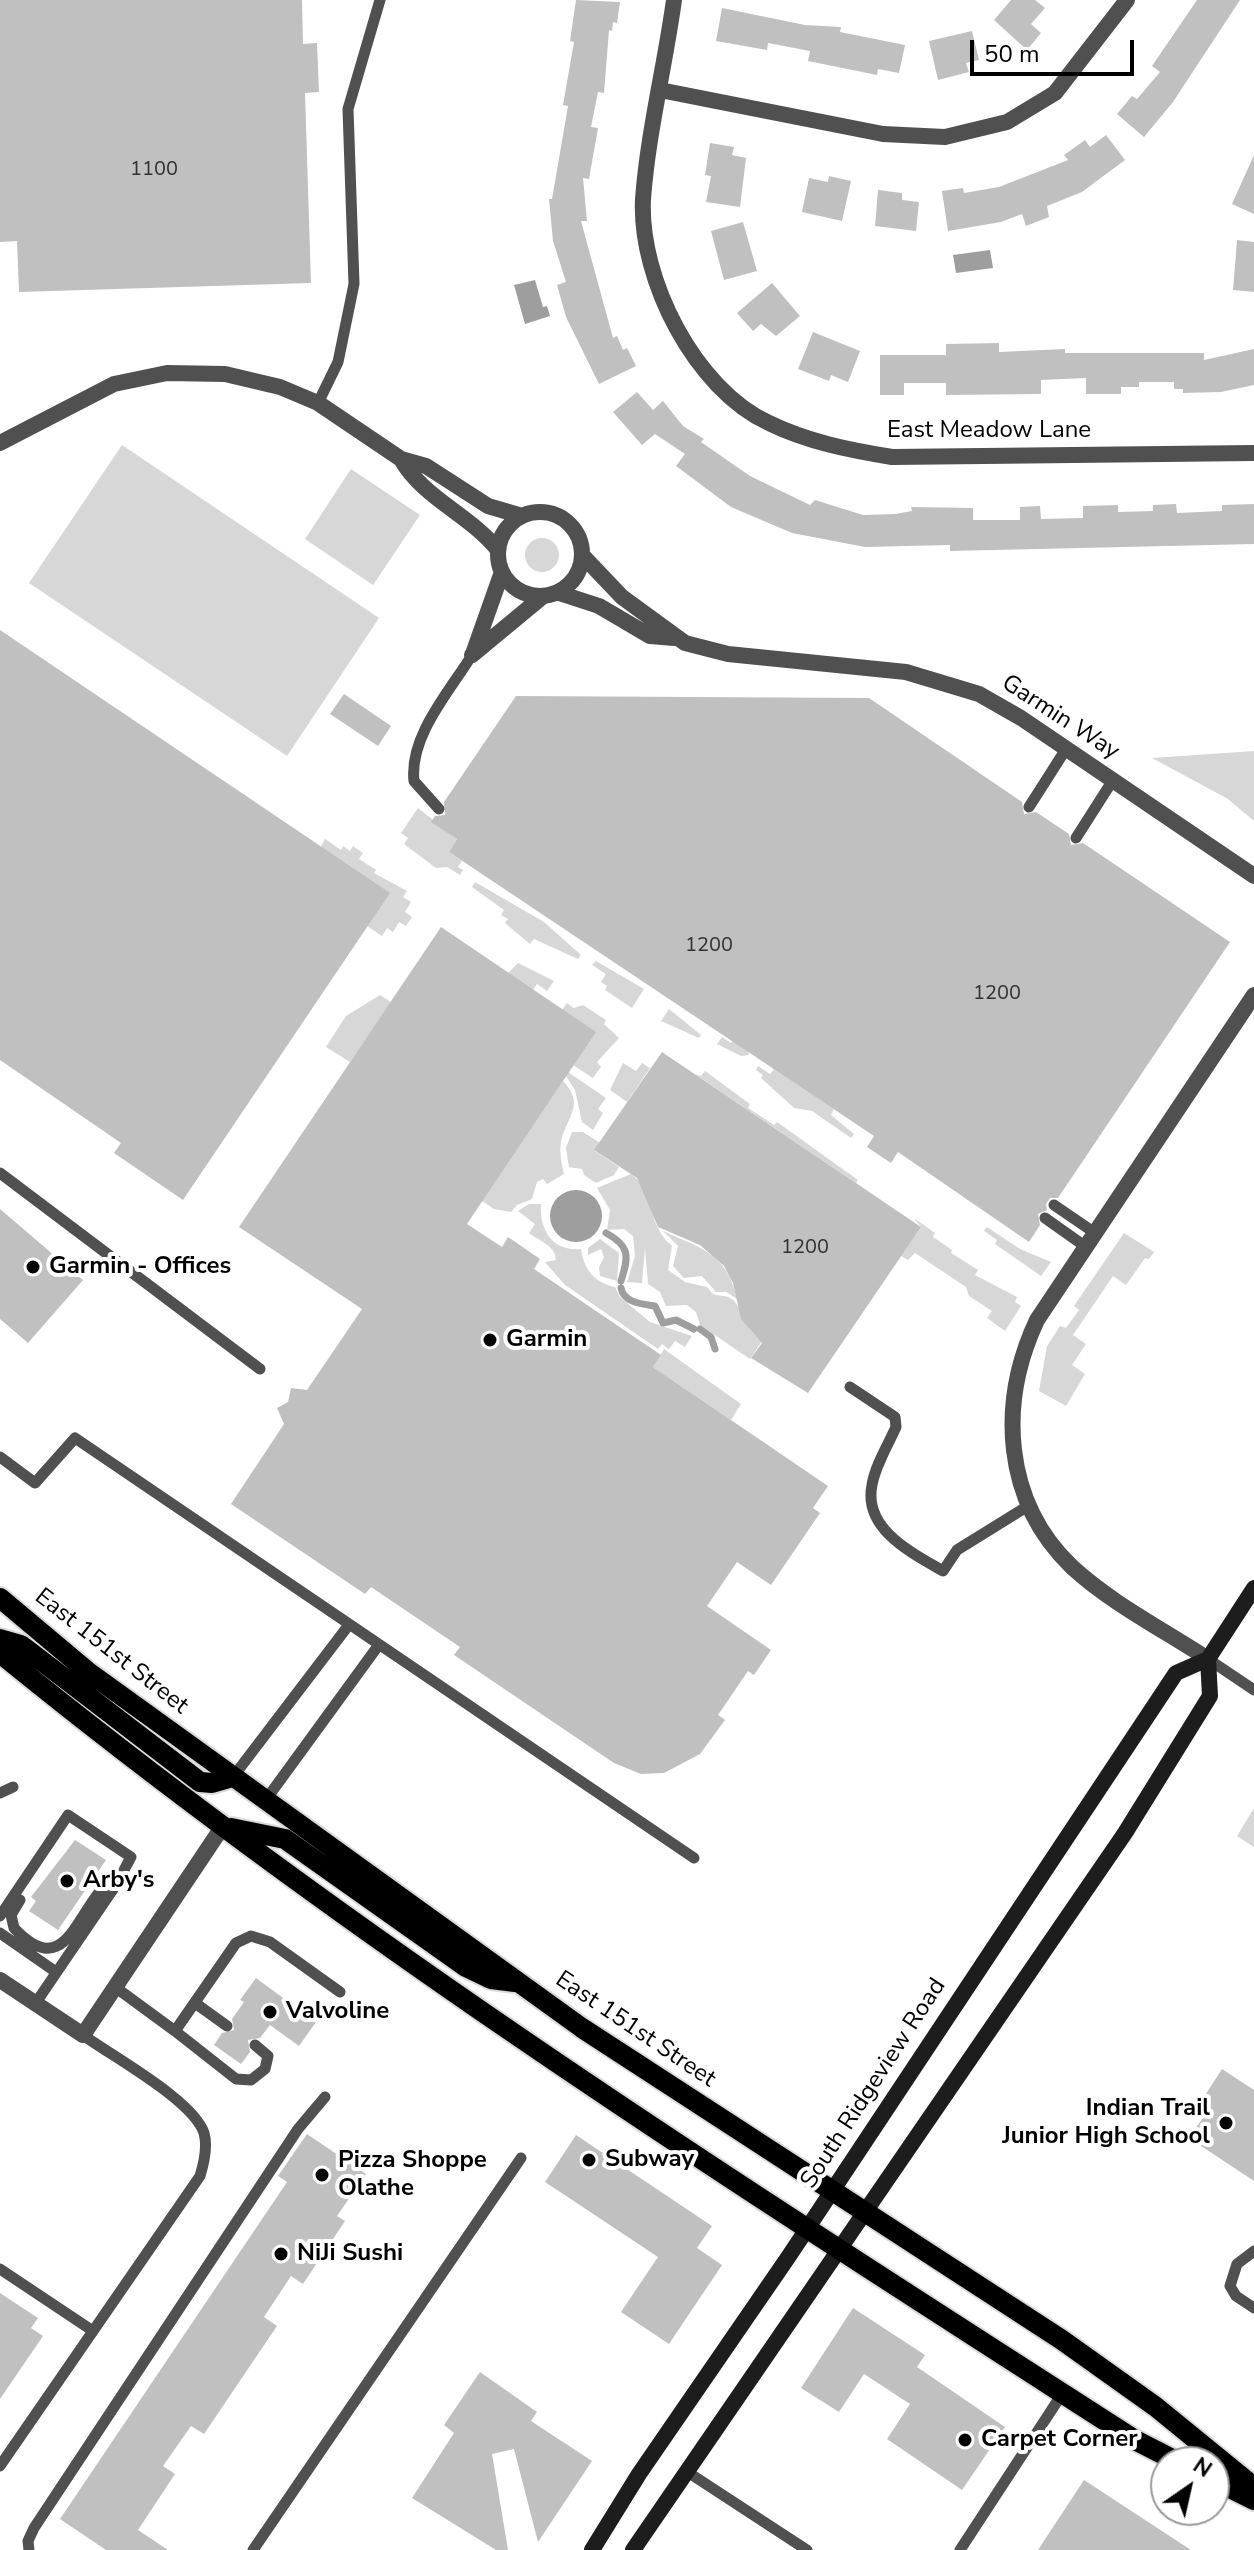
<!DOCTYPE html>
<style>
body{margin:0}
#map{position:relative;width:1254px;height:2550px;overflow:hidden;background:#fff;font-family:"Nunito Sans",sans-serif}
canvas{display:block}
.north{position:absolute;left:1150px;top:2446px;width:80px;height:80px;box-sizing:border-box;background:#fff;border:2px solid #999;border-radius:50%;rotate:34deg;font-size:22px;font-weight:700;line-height:32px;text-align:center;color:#000}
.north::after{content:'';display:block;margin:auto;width:28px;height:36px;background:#000;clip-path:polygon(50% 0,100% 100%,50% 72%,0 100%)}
.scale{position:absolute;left:970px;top:40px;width:164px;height:36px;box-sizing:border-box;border:4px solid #000;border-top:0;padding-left:10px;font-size:24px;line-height:28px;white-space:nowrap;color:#000;-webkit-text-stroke:6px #fff;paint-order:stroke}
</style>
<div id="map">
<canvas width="1254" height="2550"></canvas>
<div class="north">N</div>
<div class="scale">50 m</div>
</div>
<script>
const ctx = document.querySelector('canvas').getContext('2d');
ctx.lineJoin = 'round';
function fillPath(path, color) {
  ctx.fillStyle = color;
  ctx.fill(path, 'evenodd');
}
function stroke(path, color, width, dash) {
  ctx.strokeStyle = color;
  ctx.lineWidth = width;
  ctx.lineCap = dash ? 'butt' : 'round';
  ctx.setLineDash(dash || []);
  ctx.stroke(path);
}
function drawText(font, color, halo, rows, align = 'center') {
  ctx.font = font + ' "Nunito Sans",sans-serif';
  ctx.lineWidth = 8;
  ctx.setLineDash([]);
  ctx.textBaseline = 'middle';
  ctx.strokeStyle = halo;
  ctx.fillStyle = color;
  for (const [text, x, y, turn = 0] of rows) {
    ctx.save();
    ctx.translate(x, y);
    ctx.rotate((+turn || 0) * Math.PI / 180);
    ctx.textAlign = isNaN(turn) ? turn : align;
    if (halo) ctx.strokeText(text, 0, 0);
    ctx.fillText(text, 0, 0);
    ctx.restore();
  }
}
fillPath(new Path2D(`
 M122,445L379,618L287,756L29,583Z
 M351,469L420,515L373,585L305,539Z
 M525 555a17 17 0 1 1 34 0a17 17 0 1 1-34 0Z
 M1254,751V821L1228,799L1152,758Z
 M418,808L457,839L449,852L462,861L458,867L463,870L460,875L447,867L436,868L404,844L408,838L401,833Z
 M325,839L341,850L343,846L350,851L353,846L363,853L359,859L376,870L374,873L407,891L403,897L411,902L405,912L412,917L406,926L399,922L393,932L387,928L382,936L367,926L321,846Z
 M475,882L544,922L581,955L578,959L534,939L530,944L505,923L508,919L501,915L504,910L472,887Z
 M596,961L644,989L632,1008L605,990L607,986L601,982L606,974L592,965Z
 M518,963L554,981L547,991L537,984L533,990L508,973Z
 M380,995L391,1002L350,1062L326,1047L346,1016Z
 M567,1003L574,1008L583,1005L606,1020L604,1024L619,1038L597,1062L601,1067L593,1078L573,1065L562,1010Z
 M669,1009L701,1035L699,1038L661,1021Z
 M740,1030L749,1055L741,1056L717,1044L722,1037L731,1043Z
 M623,1063L636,1071L642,1063L650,1068L627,1102L610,1090Z
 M758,1066L770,1074L774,1069L834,1109L831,1115L854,1134L851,1138L812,1111L794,1108L761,1078L763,1075L756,1070Z
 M705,1071L750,1104L748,1108L774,1125L777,1122L858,1180L856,1183L695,1074L701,1076Z
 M568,1072L606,1098L598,1109L603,1113L593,1130L582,1122L575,1090L566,1076Z
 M563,1081C583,1102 571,1113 563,1134C558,1147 561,1162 564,1174L547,1184L543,1179L537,1182L532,1199L517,1205L511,1212L494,1209L482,1201Z
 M572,1132H583L600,1143L595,1151L619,1167L614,1175L596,1183L584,1175L582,1169L569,1167L566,1148Z
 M631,1174C654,1190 647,1226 672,1246L668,1270L685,1282L707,1287L713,1294C719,1296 726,1295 732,1299C743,1308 742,1326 762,1341L750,1359L700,1325L696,1312L687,1305L666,1306L660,1292L648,1284L645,1248L642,1283L627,1282L635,1256L633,1236L624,1229L607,1230L610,1210L597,1188Z
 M529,1204H541C539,1230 553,1252 581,1249C584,1270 595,1283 615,1287L620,1297L650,1322L692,1336L685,1347L675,1341L669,1349L662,1344L658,1349L565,1285L545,1262L556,1260C555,1244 538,1241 529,1233L535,1224L518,1211Z
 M914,1218L935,1233L933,1237L952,1250L951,1253L978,1270L975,1275L1017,1297L1015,1302L1021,1306L1005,1331L987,1318L992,1311L969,1296L966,1287L915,1253L908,1260L901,1256L921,1227Z
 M987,1227L1020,1249L1051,1262L1041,1276L995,1244L997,1240L984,1231Z
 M663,1231C700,1248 727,1253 737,1299L726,1292H716L702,1276L684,1278L673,1266L678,1246Z
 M1124,1233L1154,1252L1149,1259L1145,1258L1126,1285L1113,1276L1073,1335L1086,1344L1072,1365L1085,1374L1066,1406L1039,1391L1047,1346L1060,1326L1066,1328L1079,1310L1074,1306Z
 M600,1239L619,1253L617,1281L600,1276L599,1267L604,1257L601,1249L588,1255V1248Z
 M664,1349L741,1404L731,1420L653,1367Z
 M1254,1808V1847L1237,1836Z`), '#d7d7d7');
fillPath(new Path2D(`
 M990,250L993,268L956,273L953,255Z
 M535,280L543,307L547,306L550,316L525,324L514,285Z
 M550 1216a26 26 0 1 1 52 0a26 26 0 1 1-52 0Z`), '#9e9e9e');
stroke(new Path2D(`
 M606,1233C630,1246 629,1256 621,1281
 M621,1288C624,1303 642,1304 655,1306L663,1323L676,1320L694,1329
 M700,1329L711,1337L715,1349`), '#9e9e9e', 7);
fillPath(new Path2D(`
 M0,0H302L303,44L317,43L319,92L305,93L311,283L19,292L17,241L0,242Z
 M576,0L620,2L617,23L613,22L612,31L609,30L604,93L598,92L591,127L598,128L589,179L583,178L587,221H581L613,338L617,336L623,350L627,348L636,366L599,384L566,317L557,285L566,282L553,241L549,199H552L568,106L563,105L574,42L570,41Z
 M1011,0H1035L1045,8L1031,24L1041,33L1027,50L994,20Z
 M1197,0H1240L1173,102L1144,137L1117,114L1132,96L1137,99L1160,72L1152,66Z
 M722,8L805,25L841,27L840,32L905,45L899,73L878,69L877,75L808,61L810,51L768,43L767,50L716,41Z
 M972,31L979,60L966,63L969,72L938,80L929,41Z
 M1106,135L1125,160L1082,192L1047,206L1049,217L1026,226L1022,214L1001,222L948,231L942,191L963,188L964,193L999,187L1068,160L1064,155L1085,140L1090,147Z
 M710,143L734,147L732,155L746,158L740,207L706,202L711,176L705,175Z
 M1254,155V214L1232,204Z
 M829,176L851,181L842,221L802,212L809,178L828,182Z
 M878,190L902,193V200L919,202L916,231L875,226Z
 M743,222L757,271L724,280L711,231Z
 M1237,240L1254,242V292L1233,290Z
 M772,283L800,316L776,336L761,324L753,331L737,313Z
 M813,332L860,351L848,382L831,375L829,381L798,369Z
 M999,343V352L1065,349V353H1204V360L1254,349V385L1221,392L1183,393V389H1174V382H1139V387H1121V394H1086V378L1041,380V394L946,395V383H904V395H880V355H946V344Z
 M637,392L653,410L663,401L683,426L704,439L701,442L750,476L810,505L815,500L863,515L895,514L912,511L911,507L973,508V520H1020V507L1040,506L1041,519L1083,518V506L1118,505V512L1153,511V505L1176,504L1177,513L1222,511V505L1254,504V544L950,551V545L865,547L792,533L731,507L676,466L685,454L655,434L642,445L613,412Z
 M0,630L390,893L183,1200L114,1153L121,1143L0,1060Z
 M344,694L391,726L378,746L330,714Z
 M516,696L869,698L1022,802L1024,814L1036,812L1069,834L1071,845L1083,843L1230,942L1058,1198H1050L1046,1204L1047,1210L1038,1214L1040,1225L1029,1242L898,1152L891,1163L867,1147L874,1136L449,852L457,839L431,822L435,816L445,815L444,802Z
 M441,927L596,1032L467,1224L502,1247L508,1237L540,1259L534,1269L661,1355L653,1367L828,1486L813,1508L820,1513L771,1585L737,1562L707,1606L771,1650L754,1675L748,1671L718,1715L725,1720L700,1754L664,1773L641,1774L614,1763L454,1655L460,1647L371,1587L365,1594L231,1504L284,1424L277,1408L288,1402L291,1388L307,1390L362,1309L239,1227Z
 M662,1052L921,1227L808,1393L751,1358L762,1343L741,1319L733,1283L724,1266L700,1245L658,1227L637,1178L594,1150Z
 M0,1209L83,1280L28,1343L0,1319Z
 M75,1840L106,1860L58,1930L29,1911L36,1901L31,1897Z
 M256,1978L316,2022L299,2046L270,2025L260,2038L248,2040L250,2052L241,2064L214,2045L222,2033L234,2030L232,2019L244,2002L240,2000Z
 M1222,2069L1254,2090V2181L1189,2138L1209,2109L1200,2103Z
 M307,2134L366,2174L337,2216L345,2221L303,2284L291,2276L264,2317L277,2326L204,2434L191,2426L163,2466L175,2474L138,2530L168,2550H106L60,2519L287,2182L278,2176Z
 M576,2135L712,2226L697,2248L722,2265L669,2344L621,2312L658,2257L545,2182Z
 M0,2293L38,2318L31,2328L43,2336L0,2399Z
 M853,2308L925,2355L917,2367L1005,2427L962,2490L887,2439L910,2404L864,2374L839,2412L801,2388Z
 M480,2372L537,2412L531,2421L592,2461L538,2542L514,2449L492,2454L508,2550H496L412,2498L454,2433L444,2425Z
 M1084,2480L1191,2550H1038Z`), '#c0c0c0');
const primary = new Path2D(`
 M0,1598L87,1671L582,2028L1062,2340L1156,2407L1254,2487
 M0,1639L21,1645L200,1782L212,1783L233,1777
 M0,1653C357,1944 748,2191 1135,2440L1178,2462
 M231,1828L285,1839L466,1967L491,1979L515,1982
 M1214,2480L1254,2500`);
stroke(primary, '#dbdbdb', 24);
stroke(new Path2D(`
 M318,403L338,362L354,284L348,109L380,0
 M1029,807L1066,749
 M439,809L414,781C409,736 450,691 472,655
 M1076,838L1113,780
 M0,1173L260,1369
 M1054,1205L1095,1233
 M1045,1218L1086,1247
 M850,1387L895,1417L896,1427C888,1445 875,1466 872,1485C863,1529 912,1553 943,1571L957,1550L1028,1506
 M0,1457L35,1483L75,1438L694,1858
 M1208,1659L1254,1690
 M233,1777L348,1626
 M0,1793L13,1787
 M265,1801L378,1646
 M20,1900L11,1915L14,1928C71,1989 78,1895 119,1875
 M0,1916L68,1815L131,1857L116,1885L35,2004
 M0,1933L56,1972
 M115,1987L175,2031L236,1943L251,1936L270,1942L340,1992
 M195,2003L227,2026
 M175,2031L236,2079L251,2080L265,2069L268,2056L255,2045
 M1254,2251L1237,2264L1230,2286L1236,2296L1254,2308
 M0,2269L93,2331
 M0,2466L200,2176C204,2163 208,2147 204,2133C193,2100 113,2057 83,2035
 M686,2471L807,2550
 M29,2550L28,2541L34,2528L298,2129L325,2097
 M253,2550L521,2158
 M960,2550L1062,2394`), '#505050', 11);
stroke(new Path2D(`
 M674,0C665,66 648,132 643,199C639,279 695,389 769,423C808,442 849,450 892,457L1254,453
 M660,90L883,134L945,137L1007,122L1055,93L1127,0
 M0,443L114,384L167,373L225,374L280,387L318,403L401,459L426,466L488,506L522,516
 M401,459C423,498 470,515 498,550
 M498 554a42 42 0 1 1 84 0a42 42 0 1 1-84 0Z
 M583,556L622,597L685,643L728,654L906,672L979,694L1021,718L1254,876
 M559,593L599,606L650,636L674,638
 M473,654L502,572
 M472,655L542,597
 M1208,1659C1164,1630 1111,1603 1072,1567C1003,1501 998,1403 1037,1320L1254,995
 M0,1980L83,2035L223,1826`), '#505050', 16);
stroke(new Path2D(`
 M592,2550L639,2474L789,2256L1176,1673L1208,1659L1254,1588
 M633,2550L1125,1833L1210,1696L1208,1659`), '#1d1d1d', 16);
stroke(primary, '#000', 20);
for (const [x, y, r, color] of [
 [33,1267,8,"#000"],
 [490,1340,8,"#000"],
 [67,1881,8,"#000"],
 [270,2012,8,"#000"],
 [1226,2123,8,"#000"],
 [589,2160,8,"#000"],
 [322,2175,8,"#000"],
 [281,2254,8,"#000"],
 [965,2440,8,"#000"]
]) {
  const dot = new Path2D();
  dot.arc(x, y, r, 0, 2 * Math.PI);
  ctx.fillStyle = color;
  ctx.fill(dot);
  stroke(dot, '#fff', 3);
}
drawText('20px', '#303030', null, [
 ["1100",154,170],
 ["1200",709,946],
 ["1200",997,994],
 ["1200",805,1248]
]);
drawText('24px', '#000', '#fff', [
 ["East Meadow Lane",989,431],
 ["Garmin Way",1060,718,33],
 ["East 151st Street",111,1652,38],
 ["East 151st Street",635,2030,34],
 ["South Ridgeview Road",874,2084,-57]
]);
drawText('bold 24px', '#000', '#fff', [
 ["Garmin - Offices",49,1267],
 ["Garmin",506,1340],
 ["Arby's",83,1881],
 ["Valvoline",286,2012],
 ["Indian Trail",1210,2109,"right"],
 ["Junior High School",1210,2137,"right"],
 ["Subway",605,2160],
 ["Pizza Shoppe",338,2161],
 ["Olathe",338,2189],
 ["NiJi Sushi",297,2254],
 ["Carpet Corner",981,2440]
], 'left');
</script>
